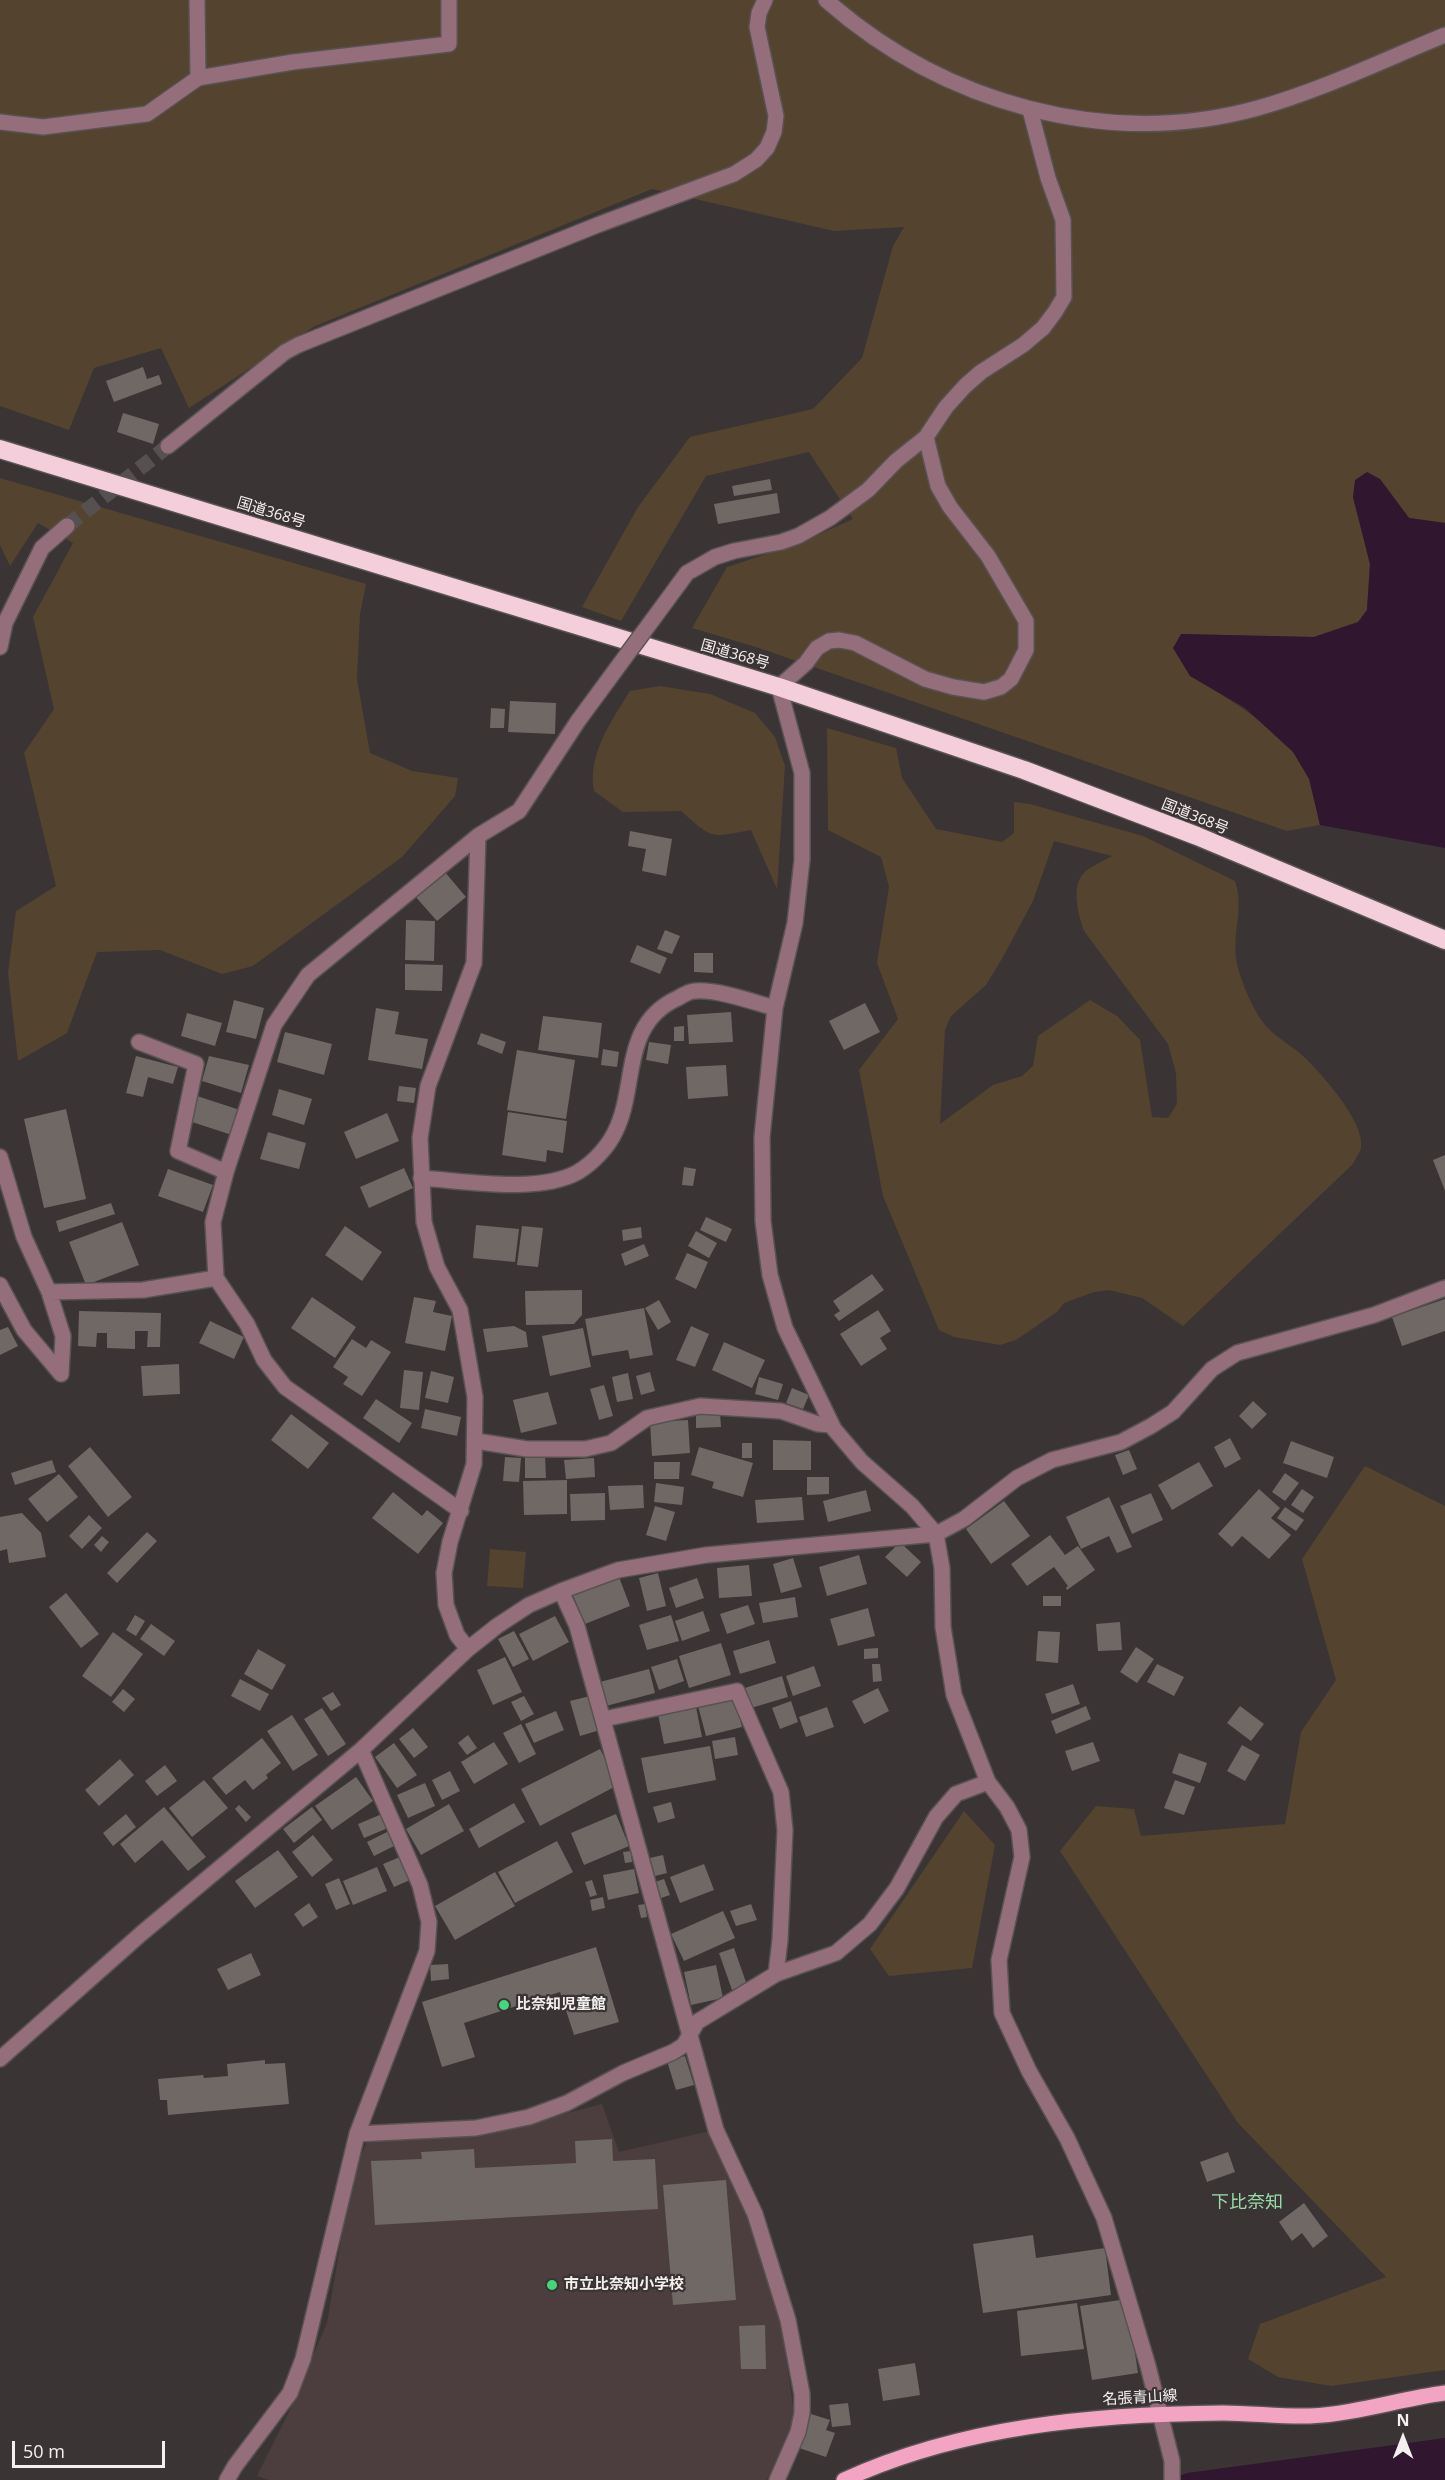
<!DOCTYPE html>
<meta charset="utf-8">
<style>
body{margin:0}
#map{position:relative;width:1445px;height:2480px;overflow:hidden;background:#3b3434;font-family:"Open Sans",sans-serif}
canvas{display:block}
.north{position:absolute;left:1373px;top:2408px;width:60px;height:60px;-webkit-text-stroke:4px #3b3434;paint-order:stroke;rotate:0deg;font-size:16px;font-weight:700;line-height:24px;text-align:center;color:#f4f0ef}
.north::after{content:'';display:block;margin:auto;width:21px;height:27px;background:#f4f0ef;clip-path:polygon(50% 0,100% 100%,50% 72%,0 100%)}
.scale{position:absolute;left:12px;top:2441px;width:153px;height:27px;box-sizing:border-box;border:3px solid #f4f0ef;border-top:0;padding-left:8px;font-size:18px;line-height:21px;white-space:nowrap;color:#f4f0ef;-webkit-text-stroke:4px #3b3434;paint-order:stroke}
</style>
<div id="map">
<canvas width="1445" height="2480"></canvas>
<div class="north">N</div>
<div class="scale">50 m</div>
</div>
<script>
const ctx = document.querySelector('canvas').getContext('2d');
ctx.lineJoin = 'round';
function fillPath(path, color) {
  ctx.fillStyle = color;
  ctx.fill(path, 'evenodd');
}
function stroke(path, color, width, dash) {
  ctx.strokeStyle = color;
  ctx.lineWidth = width;
  ctx.lineCap = dash ? 'butt' : 'round';
  ctx.setLineDash(dash || []);
  ctx.stroke(path);
}
function drawText(font, color, halo, rows, align = 'center') {
  ctx.font = font + ' "Open Sans","Noto Sans JP",sans-serif';
  ctx.lineWidth = 4.5;
  ctx.setLineDash([]);
  ctx.textBaseline = 'middle';
  ctx.strokeStyle = halo;
  ctx.fillStyle = color;
  for (const [text, x, y, turn = 0] of rows) {
    ctx.save();
    ctx.translate(x, y);
    ctx.rotate((+turn || 0) * Math.PI / 180);
    ctx.textAlign = isNaN(turn) ? turn : align;
    if (halo) ctx.strokeText(text, 0, 0);
    ctx.fillText(text, 0, 0);
    ctx.restore();
  }
}
fillPath(new Path2D(`
 M602,2104L619,2152L710,2131L735,2178L759,2246L783,2332L795,2423L767,2480H269L257,2476L290,2410L327,2323L352,2176L367,2142L509,2128Z`), '#4c3e3e');
fillPath(new Path2D(`
 M0,0H1445V523L1409,518L1380,479L1353,497L1370,564L1367,610L1358,622L1314,637L1181,634L1190,676C1228,698 1294,736 1310,780C1315,795 1317,811 1320,825L1287,831L759,648L692,628L727,567L800,543L853,519L809,452L706,476L621,621L582,607L638,507L690,437L813,409L862,358L893,246L904,227L834,231L652,189L315,326L189,408L161,348L94,368L69,430L0,406Z
 M0,478L366,584L360,614L357,679L370,753L412,771L458,778L455,796L402,857L253,966L222,974L160,950L97,952L67,1033L18,1061L8,973L16,911L56,886L24,753L54,709L33,617L73,543L38,523L10,566L0,545Z
 M660,686L710,694L755,713L775,737L785,766L777,889L751,830C709,838 713,839 681,811L623,812L594,791C587,755 612,720 630,691Z
 M827,728L896,748L902,778L936,829L1002,842L1014,833V802L1030,804L1143,836L1235,881C1244,906 1233,931 1236,958C1239,978 1254,1014 1268,1028C1278,1039 1293,1046 1304,1057C1321,1073 1366,1123 1361,1148C1360,1153 1355,1159 1353,1164L1183,1326L1142,1298L1109,1290L1094,1292L1064,1303L1057,1312L1016,1340L1000,1345L954,1337L939,1330L883,1196L859,1070L898,1019L877,963L889,887L881,857L828,830ZM1054,841L1112,856C1104,861 1093,865 1086,871C1070,884 1078,914 1084,931L1168,1044L1176,1073L1177,1104L1168,1118L1152,1117L1140,1040L1117,1016L1090,1000L1038,1036L1033,1066L1022,1076L993,1085L940,1124L945,1030L951,1016L986,985L1003,957L1033,901Z
 M1365,1466L1445,1506V2370L1331,2386L1278,2377L1248,2359L1260,2324L1386,2277L1238,2123L1060,1851L1096,1806L1134,1809L1141,1836L1285,1824L1301,1732L1336,1680L1302,1559Z
 M490,1549L526,1552L523,1588L487,1586Z
 M964,1811L995,1845L972,1968L889,1976L870,1949Z`), '#54442f');
fillPath(new Path2D(`
 M1367,472L1380,479L1409,518L1445,523V848L1320,825L1309,779L1293,752L1245,708L1190,676L1173,648L1181,634L1314,637L1358,622L1367,610L1370,564L1353,497L1355,480Z
 M1445,2438V2480H1169L1187,2473Z`), '#31162f');
fillPath(new Path2D(`
 M143,367L147,379L159,375L162,384L114,402L106,381Z
 M123,413L159,424L153,444L117,432Z
 M770,479L772,490L734,496L732,486Z
 M777,493L780,513L718,524L714,504Z
 M510,701L556,703L555,734L508,732Z
 M491,708L505,709L504,728H490Z
 M630,831L672,839L666,876L642,871L646,849L628,846Z
 M444,871L466,897L437,921L414,895Z
 M406,920L435,921L434,961L405,960Z
 M665,930L680,936L672,954L657,949Z
 M637,945L667,958L660,974L630,962Z
 M694,953H713V973L694,972Z
 M405,964L443,965L442,991L405,990Z
 M234,1000L264,1008L256,1039L226,1032Z
 M865,1003L880,1032L844,1050L829,1021Z
 M376,1008L399,1012L395,1034L428,1039L422,1069L368,1060Z
 M731,1012L733,1042L689,1044L687,1015Z
 M187,1013L222,1023L215,1046L181,1036Z
 M543,1016L602,1023L598,1058L538,1050Z
 M684,1026V1041H674V1027Z
 M285,1032L332,1044L324,1075L277,1062Z
 M481,1033L506,1042L502,1054L477,1044Z
 M649,1042L671,1045L668,1064L646,1060Z
 M603,1049L619,1052L617,1067L601,1065Z
 M517,1050L575,1060L566,1119L507,1110Z
 M136,1056L178,1067L173,1084L148,1077L143,1097L126,1093Z
 M209,1056L249,1065L241,1093L202,1081Z
 M726,1065L728,1096L688,1099L686,1067Z
 M399,1086L416,1088L414,1103L397,1101Z
 M279,1089L312,1099L304,1125L272,1115Z
 M197,1096L243,1111L235,1136L189,1121Z
 M66,1109L86,1199L44,1208L24,1119Z
 M508,1112L567,1121L563,1153L547,1150L546,1162L502,1155Z
 M387,1113L399,1141L356,1159L344,1132Z
 M268,1132L306,1143L299,1169L260,1159Z
 M1445,1155V1191L1433,1160Z
 M684,1167L696,1169L693,1186L682,1185Z
 M404,1168L413,1188L369,1208L360,1187Z
 M168,1169L213,1185L203,1212L158,1196Z
 M111,1203L115,1214L59,1232L56,1221Z
 M706,1217L732,1229L726,1242L700,1230Z
 M122,1222L139,1265L86,1285L69,1242Z
 M476,1225L519,1229L515,1262L473,1258Z
 M345,1226L382,1252L362,1281L325,1255Z
 M522,1226L543,1228L538,1267L517,1265Z
 M641,1227L642,1238L623,1241L622,1230Z
 M696,1231L717,1243L709,1258L688,1246Z
 M644,1244L649,1256L625,1266L621,1254Z
 M687,1253L708,1262L696,1289L675,1279Z
 M872,1274L884,1290L839,1321L834,1315L840,1311L833,1301Z
 M582,1290V1315L574,1324L526,1325L525,1291Z
 M312,1297L356,1327L335,1358L291,1328Z
 M414,1297L436,1301L433,1312L452,1316L445,1351L405,1343Z
 M1445,1299V1331L1402,1346L1392,1317Z
 M659,1300L671,1322L658,1330L645,1308Z
 M644,1308L653,1355L630,1359L628,1350L592,1356L585,1319Z
 M878,1310L891,1331L880,1338L887,1349L861,1366L840,1334Z
 M79,1311L161,1313L160,1347H147L148,1331H135V1349L107,1348V1333H97L96,1347L78,1346Z
 M210,1321L244,1337L234,1359L199,1343Z
 M514,1326L526,1332L528,1347L487,1352L483,1329Z
 M691,1326L709,1334L695,1367L676,1360Z
 M8,1327L18,1346L0,1355V1330Z
 M583,1328L591,1367L550,1376L542,1336Z
 M352,1339L366,1348L371,1340L391,1352L362,1396L343,1384L348,1377L333,1367Z
 M724,1342L765,1360L752,1388L712,1370Z
 M179,1364L180,1394L143,1396L141,1366Z
 M404,1370L423,1372L419,1410L400,1408Z
 M431,1371L454,1377L448,1403L425,1398Z
 M650,1372L655,1391L641,1395L636,1376Z
 M628,1373L633,1399L617,1402L612,1377Z
 M759,1377L783,1384L778,1400L755,1394Z
 M604,1385L613,1416L599,1420L590,1389Z
 M792,1388L809,1395L803,1409L786,1403Z
 M548,1392L557,1424L521,1433L513,1400Z
 M376,1399L412,1423L399,1443L363,1418Z
 M1253,1401L1267,1414L1252,1429L1239,1416Z
 M425,1409L461,1417L457,1436L421,1428Z
 M696,1413H720L721,1427L696,1428Z
 M291,1414L329,1443L308,1469L271,1440Z
 M688,1420L690,1453L652,1456L650,1422Z
 M1230,1438L1241,1459L1225,1468L1214,1447Z
 M773,1440L811,1441V1470H773Z
 M1291,1441L1334,1457L1327,1478L1283,1463Z
 M742,1443H752V1458H742Z
 M90,1447L132,1497L108,1517L68,1466Z
 M699,1447L753,1463L743,1497L712,1488L714,1482L691,1475Z
 M1129,1450L1137,1469L1123,1475L1115,1455Z
 M525,1455H545L546,1478H525Z
 M505,1457L521,1458L519,1482L503,1481Z
 M594,1458L595,1477L566,1479L564,1460Z
 M52,1460L56,1472L15,1485L11,1473Z
 M654,1462H680L679,1479H654Z
 M1199,1462L1213,1486L1172,1510L1158,1485Z
 M1285,1473L1299,1483L1285,1501L1272,1492Z
 M59,1474L78,1497L47,1522L28,1499Z
 M807,1477H829V1494L807,1495Z
 M567,1480V1514L524,1515L523,1481Z
 M656,1483L684,1487L682,1505L654,1502Z
 M643,1485L644,1508L610,1510L608,1486Z
 M1259,1489L1280,1508L1271,1518L1291,1535L1269,1559L1242,1536L1232,1547L1218,1534Z
 M1302,1489L1314,1497L1303,1513L1291,1505Z
 M866,1490L871,1511L828,1522L823,1501Z
 M393,1492L422,1516L427,1510L443,1523L418,1554L372,1518Z
 M605,1493V1520L571,1521L570,1494Z
 M1151,1493L1163,1520L1132,1534L1120,1506Z
 M802,1497L804,1520L757,1523L755,1500Z
 M1109,1497L1132,1547L1117,1553L1109,1536L1081,1549L1066,1517Z
 M1004,1501L1030,1536L991,1564L966,1529Z
 M655,1506L675,1512L666,1541L646,1535Z
 M1285,1507L1304,1520L1296,1531L1277,1518Z
 M22,1513L41,1533L46,1557L9,1563L7,1549L0,1551V1517Z
 M89,1515L102,1528L82,1549L69,1536Z
 M147,1532L157,1541L117,1583L107,1573Z
 M1050,1535L1065,1555L1078,1546L1095,1570L1067,1590L1066,1588L1068,1586L1054,1567L1027,1586L1011,1564Z
 M102,1536L109,1542L101,1552L94,1545Z
 M900,1542L921,1562L907,1577L885,1557Z
 M859,1555L867,1584L827,1596L819,1567Z
 M793,1558L802,1587L781,1593L773,1564Z
 M749,1565L752,1596L719,1598L717,1568Z
 M658,1573L666,1606L647,1611L639,1578Z
 M619,1577L630,1606L585,1624L573,1595Z
 M697,1578L704,1598L676,1608L669,1588Z
 M66,1593L99,1634L81,1648L49,1607Z
 M1043,1596H1061V1606H1043Z
 M795,1597L798,1617L763,1623L759,1603Z
 M748,1605L755,1624L727,1634L720,1614Z
 M868,1608L875,1636L838,1646L830,1619Z
 M703,1611L710,1631L682,1641L675,1621Z
 M135,1615L145,1621L136,1636L126,1630Z
 M671,1615L679,1641L647,1650L639,1625Z
 M555,1616L569,1642L533,1661L519,1634Z
 M1120,1622L1122,1650L1098,1651L1096,1624Z
 M151,1624L175,1641L164,1656L140,1639Z
 M514,1631L529,1659L513,1667L498,1639Z
 M1038,1631L1060,1632L1058,1663L1036,1661Z
 M113,1632L143,1654L111,1697L82,1676Z
 M769,1640L776,1663L740,1674L733,1651Z
 M721,1643L731,1675L689,1688L679,1656Z
 M1136,1647L1154,1659L1137,1683L1120,1672Z
 M878,1648V1658L864,1659V1649Z
 M258,1649L286,1665L272,1690L244,1674Z
 M505,1657L522,1692L493,1705L477,1670Z
 M677,1659L684,1681L659,1690L651,1667Z
 M872,1664H880L882,1681L873,1682Z
 M1157,1664L1184,1677L1174,1696L1147,1682Z
 M814,1666L821,1686L793,1696L786,1676Z
 M649,1669L655,1693L606,1706L600,1682Z
 M782,1676L788,1697L751,1708L745,1688Z
 M240,1679L269,1694L260,1711L231,1696Z
 M1073,1684L1080,1704L1052,1714L1045,1694Z
 M878,1688L889,1711L864,1724L852,1701Z
 M123,1689L135,1699L124,1712L112,1702Z
 M333,1692L341,1705L331,1711L322,1698Z
 M524,1696L534,1714L521,1721L511,1702Z
 M590,1696L600,1730L580,1736L570,1701Z
 M734,1697L742,1727L706,1736L698,1706Z
 M791,1701L798,1722L780,1729L772,1708Z
 M1086,1706L1091,1719L1056,1734L1051,1721Z
 M1240,1706L1264,1724L1251,1741L1227,1723Z
 M696,1707L702,1737L664,1744L658,1714Z
 M827,1707L834,1727L806,1737L799,1717Z
 M322,1708L346,1744L328,1756L304,1719Z
 M556,1711L564,1730L534,1743L525,1724Z
 M292,1715L318,1755L293,1771L267,1731Z
 M521,1724L536,1754L519,1763L503,1733Z
 M413,1728L428,1747L414,1758L399,1739Z
 M468,1735L477,1748L467,1755L458,1743Z
 M735,1737L738,1755L715,1759L712,1741Z
 M262,1738L281,1763L266,1775L268,1778L253,1790L245,1780L226,1795L212,1778Z
 M494,1742L508,1764L474,1784L461,1762Z
 M1093,1742L1100,1761L1072,1771L1065,1751Z
 M394,1743L417,1775L397,1788L375,1757Z
 M1242,1745L1260,1755L1245,1781L1227,1771Z
 M710,1746L716,1780L648,1793L641,1758Z
 M600,1749L618,1785L540,1826L521,1789Z
 M1179,1753L1207,1763L1200,1783L1172,1773Z
 M120,1759L134,1775L99,1806L85,1790Z
 M165,1765L177,1781L157,1796L145,1781Z
 M450,1771L460,1791L442,1800L432,1780Z
 M356,1777L373,1801L332,1830L315,1806Z
 M204,1780L228,1808L192,1837L169,1808Z
 M1175,1780L1195,1787L1184,1815L1164,1808Z
 M425,1783L435,1806L408,1818L397,1795Z
 M671,1802L675,1818L658,1823L653,1807Z
 M514,1803L525,1822L479,1848L469,1829Z
 M449,1804L464,1831L421,1855L406,1829Z
 M239,1805L251,1817L246,1822L235,1809Z
 M164,1807L206,1857L188,1871L162,1840L135,1863L120,1844Z
 M312,1807L322,1820L294,1843L283,1829Z
 M126,1814L136,1827L113,1846L103,1833Z
 M382,1814L388,1828L364,1838L358,1824Z
 M616,1814L629,1846L584,1865L571,1833Z
 M389,1831L396,1845L374,1856L367,1842Z
 M313,1835L333,1860L312,1877L292,1852Z
 M557,1841L573,1872L515,1903L498,1872Z
 M278,1850L298,1877L255,1908L235,1881Z
 M631,1851L632,1862L625,1863L623,1852Z
 M663,1855L667,1873L655,1876L650,1858Z
 M400,1857L410,1880L394,1887L383,1864Z
 M704,1864L714,1890L680,1903L670,1877Z
 M377,1867L387,1891L353,1905L343,1881Z
 M634,1869L639,1893L608,1900L603,1875Z
 M495,1872L515,1906L455,1940L435,1906Z
 M339,1878L350,1904L336,1910L325,1884Z
 M664,1879L670,1895L661,1898L655,1882Z
 M592,1880L597,1895L590,1897L585,1882Z
 M603,1897L605,1908L592,1911L590,1900Z
 M309,1903L318,1917L303,1927L294,1914Z
 M645,1904L647,1917L641,1918L638,1905Z
 M751,1904L757,1920L736,1926L730,1911Z
 M723,1911L735,1938L684,1961L671,1934Z
 M596,1947L619,2022L574,2035L560,1992L464,2023L475,2057L442,2067L422,2002Z
 M734,1948L747,1985L732,1990L719,1953Z
 M251,1953L261,1975L228,1990L217,1969Z
 M448,1964L449,1979L431,1981L430,1965Z
 M716,1965L723,1998L691,2005L684,1972Z
 M685,2056L694,2085L676,2090L667,2061Z
 M265,2060V2064L285,2063L289,2104L168,2115L167,2100H160L158,2079L203,2075L204,2078L228,2076L227,2064Z
 M612,2139L613,2161L655,2159L658,2209L375,2225L371,2161L422,2159L421,2152L474,2149L475,2168L576,2163L575,2141Z
 M1228,2152L1235,2172L1207,2182L1200,2162Z
 M726,2180L736,2300L673,2305L663,2185Z
 M1304,2203L1328,2236L1313,2248L1302,2233L1292,2241L1279,2222Z
 M1033,2235L1036,2258L1105,2248L1111,2295L983,2313L973,2244Z
 M1127,2299L1138,2373L1092,2380L1080,2306Z
 M1077,2303L1084,2349L1021,2356L1017,2311Z
 M765,2325L766,2369H741L739,2326Z
 M915,2363L920,2395L883,2401L878,2369Z
 M848,2403L851,2425L832,2427L829,2405Z
 M811,2414L830,2420L826,2430L835,2433L826,2457L799,2448Z`), '#6f6865');
stroke(new Path2D(`
 M67,526L168,446`), '#575050', 15, [15, 8]);
const minor = new Path2D(`
 M197,0L198,78
 M826,0C943,103 1106,150 1258,108C1322,90 1384,60 1445,35
 M0,122L43,127L147,114L198,78L293,62L449,44V0
 M926,437L938,486L950,507L988,556L1026,621V650L1011,679L1001,687L984,692L953,687L925,679L855,643L839,640L829,641L817,648L806,663L779,687L802,773V860L795,923L775,1008L762,1137L763,1221L770,1275L785,1328L834,1429L862,1462L912,1506L936,1534L942,1568L943,1627L954,1695L988,1782L1007,1807L1019,1830L1022,1857L999,1960L1002,2013L1029,2071L1067,2138L1104,2218L1148,2366L1172,2461V2480
 M168,446L285,352L298,345L600,224L734,174L756,160L767,148L774,132L776,116L757,27L759,13L765,0
 M687,573L715,557L734,551L781,542L798,536L830,518L868,490L896,461L926,437L946,407L965,386L981,372L1023,345L1043,328L1055,312L1064,297L1063,220L1048,178L1030,110
 M0,647L5,623L42,548L67,526
 M139,1042L196,1064L178,1151L226,1172
 M0,1157L24,1237L49,1292L63,1336L61,1374
 M421,1178C466,1181 539,1194 578,1172C593,1163 608,1147 615,1132C638,1087 620,1024 678,998C683,995 690,991 695,991C717,989 753,1002 775,1008
 M0,1285L24,1330L61,1374
 M49,1292L143,1290L216,1278
 M476,1441L527,1449H585L611,1443L647,1418L700,1406L781,1411L818,1424L832,1425
 M461,1511L285,1387L264,1360L247,1324L216,1278L213,1222L226,1172L274,1025L308,975L478,836L519,811L578,721
 M561,1591L577,1626L716,2130L755,2214L788,2320L802,2394V2413L798,2432L777,2480
 M468,1649L457,1635L446,1605L444,1573L450,1542L474,1464L475,1397L460,1310L437,1267L424,1222L420,1138L428,1086L474,963L478,836
 M604,1719L737,1691L781,1792L785,1830L780,1940L776,1974
 M0,2059L142,1933L361,1750L468,1649L497,1626L529,1605L561,1591L618,1570L706,1555L936,1534L964,1519L1017,1478L1052,1460L1121,1442L1151,1426L1173,1412L1212,1369L1237,1353L1374,1315L1445,1288
 M357,2134L476,2128L529,2117L567,2103L623,2073L673,2052L684,2045L697,2022L776,1974L836,1953L870,1924L897,1888L936,1817L956,1794L988,1782
 M227,2480L235,2466L290,2393L303,2359L357,2134L427,1951L429,1922L420,1885L361,1750`);
const major = new Path2D(`
 M844,2480C962,2426 1095,2414 1223,2413C1252,2413 1281,2417 1310,2416C1355,2414 1400,2399 1445,2393`);
const highway = new Path2D(`
 M0,449L779,687L1024,770L1197,836L1445,940`);
stroke(minor, '#595252', 18);
stroke(major, '#595252', 18);
stroke(highway, '#595252', 21);
stroke(minor, '#956e7c', 15);
stroke(major, '#f3a4c2', 15);
stroke(highway, '#f5cedb', 18);
const minorBridge = new Path2D(`
 M578,721L687,573`);
stroke(minorBridge, '#595252', 18, []);
stroke(minorBridge, '#956e7c', 15);
for (const [x, y, r, color] of [
 [504,2005,6,"#42d77c"],
 [552,2285,6,"#42d77c"]
]) {
  const dot = new Path2D();
  dot.arc(x, y, r, 0, 2 * Math.PI);
  ctx.fillStyle = color;
  ctx.fill(dot);
  stroke(dot, '#3b3434', 2);
}
drawText('15px', '#f4f0ef', '#3b3434', [
 ["国道368号",271,513,17],
 ["国道368号",735,655,16],
 ["国道368号",1195,817,22],
 ["名張青山線",1140,2398,-3]
]);
drawText('bold 15px', '#f4f0ef', '#3b3434', [
 ["比奈知児童館",516,2005],
 ["市立比奈知小学校",564,2285]
], 'left');
drawText('18px', '#96dca9', '#3b3434', [
 ["下比奈知",1247,2203]
]);
</script>
